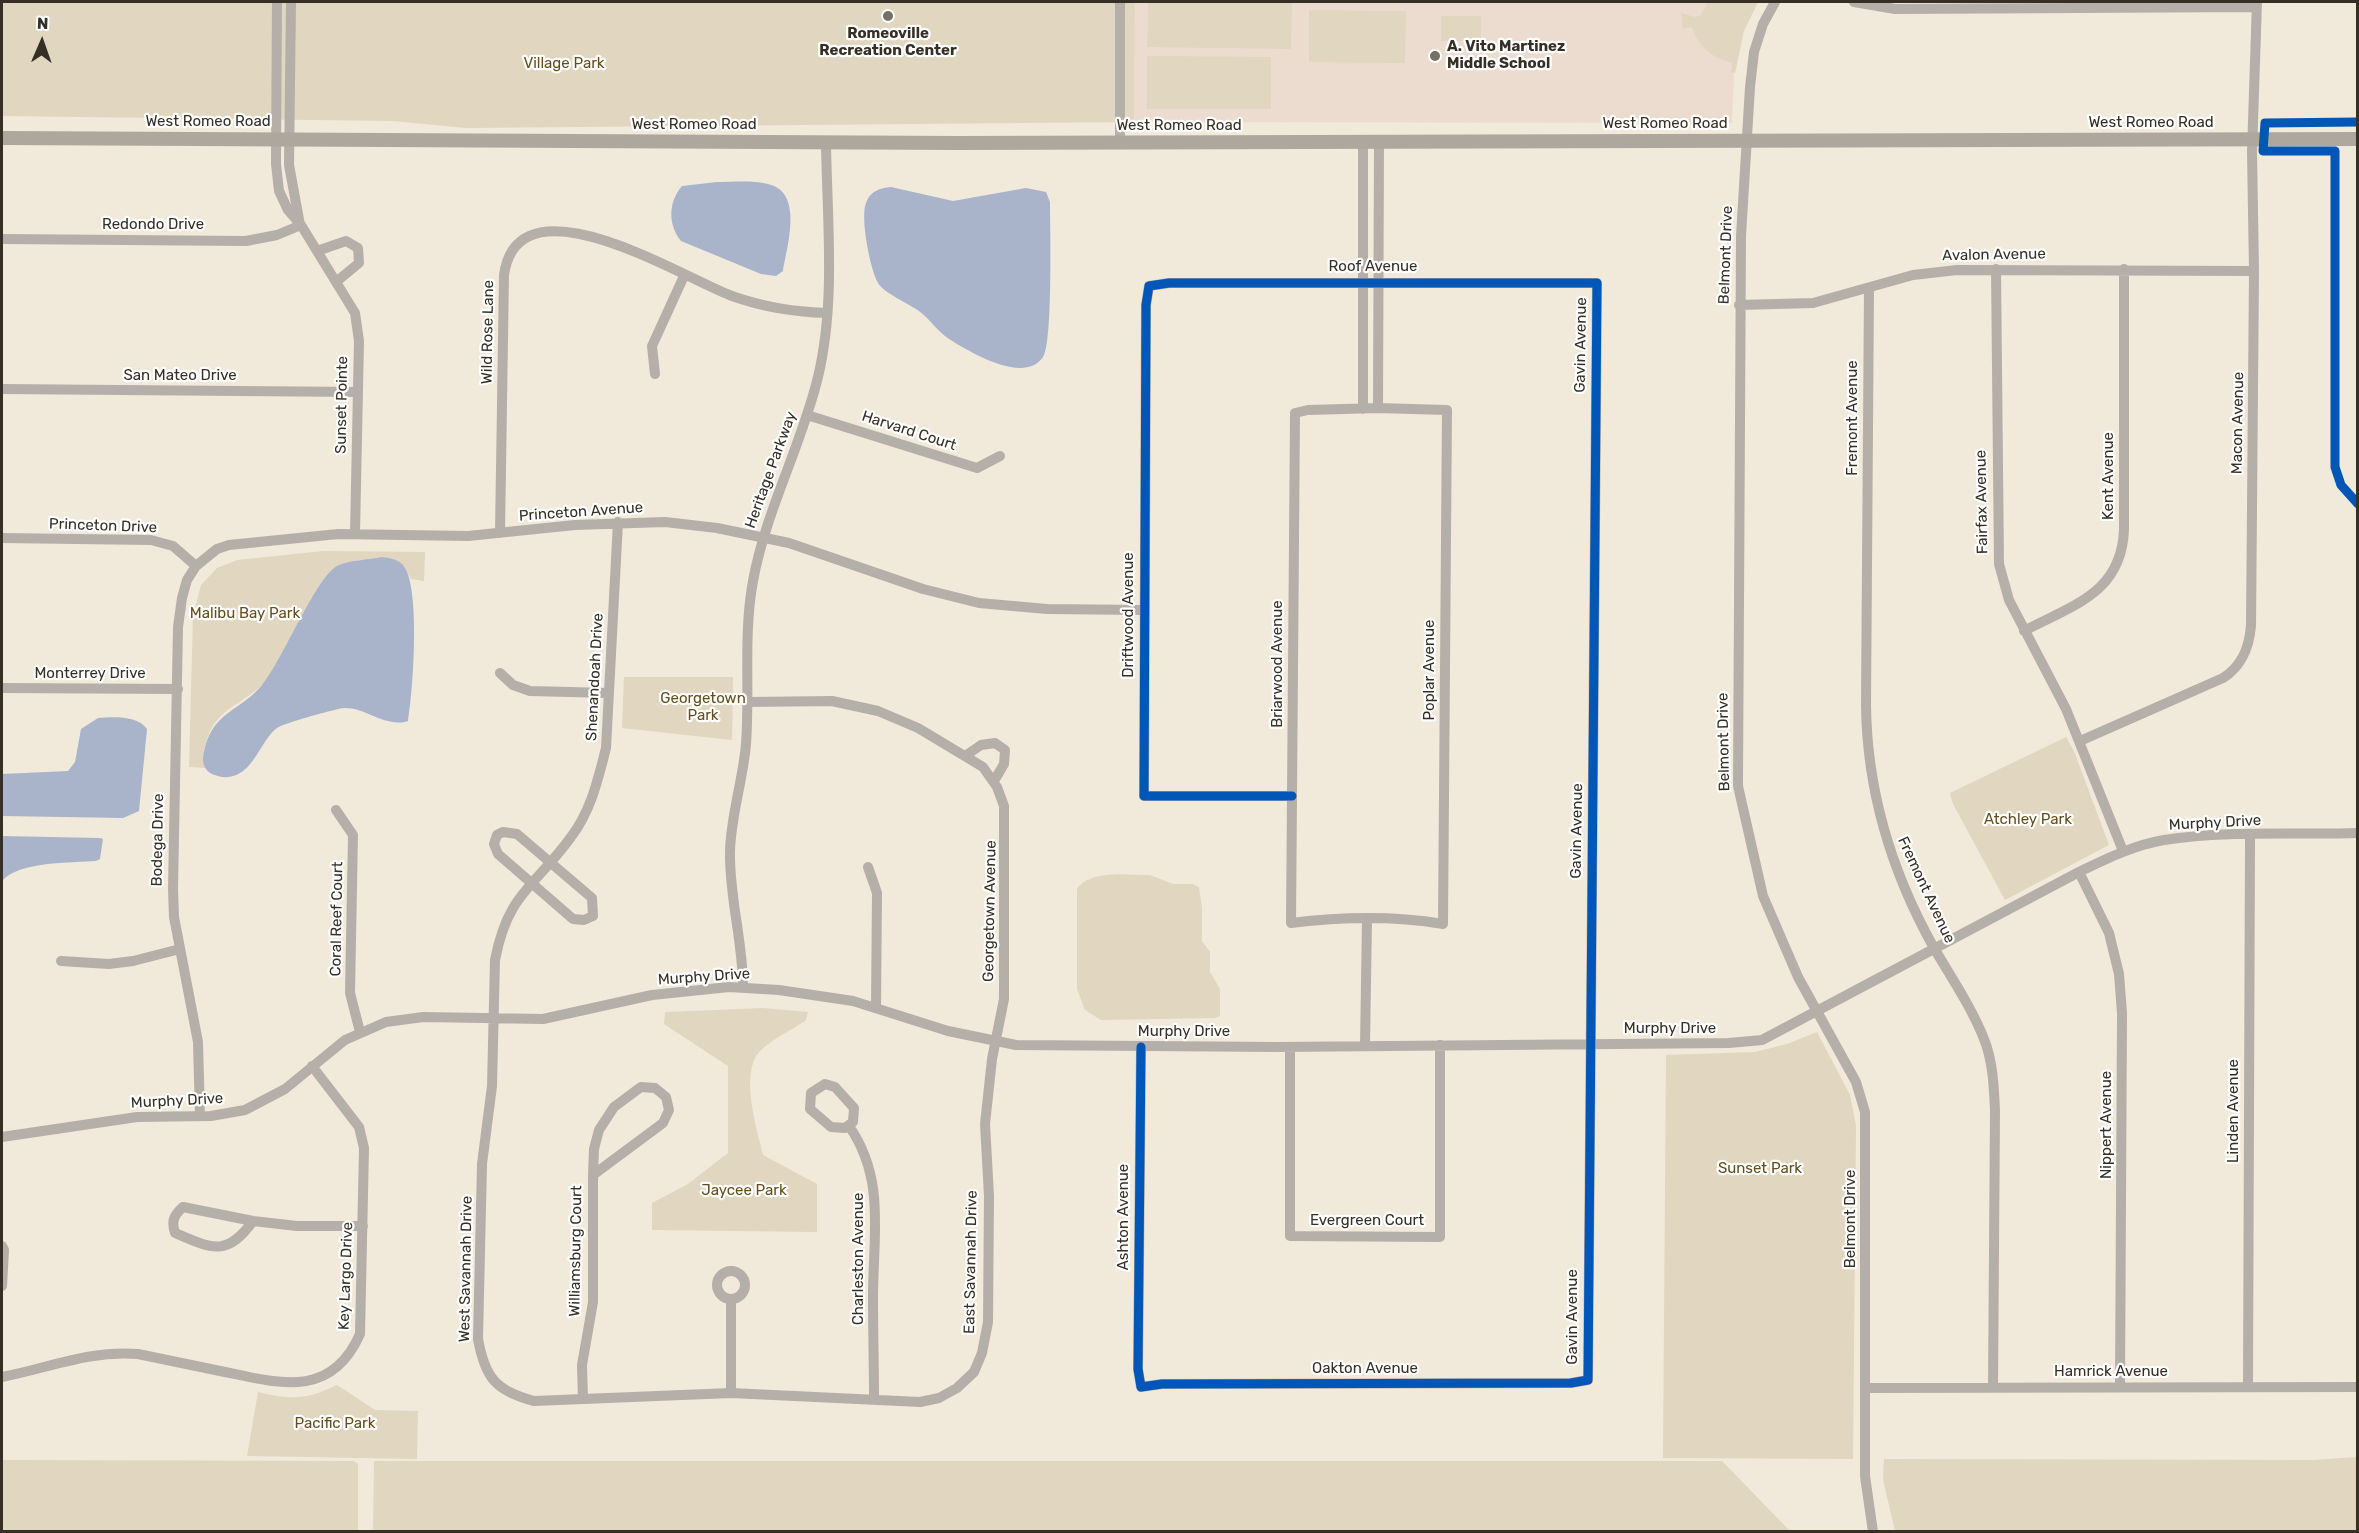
<!DOCTYPE html>
<style>
body{margin:0}
#map{position:relative;width:2359px;height:1533px;overflow:hidden;background:#f1e9da;font-family:Rubik,sans-serif}
canvas{display:block}
.frame{position:absolute;inset:0;border:3px solid #352f25;pointer-events:none}
.north{position:absolute;left:12px;top:12px;width:60px;height:60px;-webkit-text-stroke:4px #fff;paint-order:stroke;rotate:2deg;font-size:16px;font-weight:700;line-height:24px;text-align:center;color:#352f25}
.north::after{content:'';display:block;margin:auto;width:21px;height:27px;background:#352f25;clip-path:polygon(50% 0,100% 100%,50% 72%,0 100%)}
</style>
<div id="map">
<canvas width="2359" height="1533"></canvas>
<div class="frame"></div>
<div class="north">N</div>
</div>
<script>
const ctx = document.querySelector('canvas').getContext('2d');
ctx.lineJoin = 'round';
function fillPath(path, color) {
  ctx.fillStyle = color;
  ctx.fill(path, 'evenodd');
}
function stroke(path, color, width, dash) {
  ctx.strokeStyle = color;
  ctx.lineWidth = width;
  ctx.lineCap = dash ? 'butt' : 'round';
  ctx.setLineDash(dash || []);
  ctx.stroke(path);
}
function drawText(font, color, halo, rows, align = 'center') {
  ctx.font = font + ' Rubik,sans-serif';
  ctx.lineWidth = 4.5;
  ctx.setLineDash([]);
  ctx.textBaseline = 'middle';
  ctx.strokeStyle = halo;
  ctx.fillStyle = color;
  for (const [text, x, y, turn = 0] of rows) {
    ctx.save();
    ctx.translate(x, y);
    ctx.rotate((+turn || 0) * Math.PI / 180);
    ctx.textAlign = isNaN(turn) ? turn : align;
    if (halo) ctx.strokeText(text, 0, 0);
    ctx.fillText(text, 0, 0);
    ctx.restore();
  }
}
fillPath(new Path2D(`
 M1135,2H1758L1738,40L1734,72L1732,123L1134,122Z`), '#ecdcd0');
fillPath(new Path2D(`
 M2,2H1135L1134,122L466,128L393,121L2,116Z
 M1148,2H1292L1291,49L1147,47Z
 M1708,2H1758L1744,31L1735,73L1731,72L1732,63C1713,58 1698,47 1692,27L1683,29L1681,13L1695,17L1701,15Z
 M1309,10L1406,11L1405,63L1309,62Z
 M1441,16H1481V41H1441Z
 M1147,56L1271,57V109H1147Z
 M323,551L425,552L424,581L411,579L404,566H337C309,600 295,640 270,676C255,697 228,704 214,724C206,736 202,754 205,768L189,767L193,616L201,585L217,568L237,560Z
 M624,677H733L732,740L622,728Z
 M2066,737L2074,751L2109,845L2005,900L1953,804L1950,793Z
 M1150,875L1173,884H1193L1199,887L1202,908V941L1210,952V972L1220,989V1016L1215,1018L1101,1020L1085,1010L1077,989V889C1090,869 1129,875 1150,875Z
 M763,1008L808,1012L806,1020C792,1030 772,1039 760,1051C739,1073 757,1129 763,1155L817,1184V1232L652,1230V1203L688,1184L728,1153V1066L664,1024L665,1012Z
 M1817,1032L1850,1095L1856,1125L1853,1459L1663,1458L1666,1055L1755,1052L1787,1044Z
 M337,1385L375,1410L418,1411L417,1459L247,1456L258,1392C291,1400 306,1400 337,1385Z
 M2357,1457V1531H1895L1883,1480L1884,1459L2314,1460Z
 M2,1460L354,1461L358,1464V1531H2Z
 M374,1461H1722L1790,1531H373Z`), '#e1d6bf');
fillPath(new Path2D(`
 M717,182C733,182 752,180 768,184C804,192 787,246 783,271L776,276L761,274L681,241C668,225 668,202 682,186Z
 M891,187L953,201L1026,188L1046,192L1050,202C1050,227 1053,344 1043,357C1024,385 970,352 949,339C938,332 930,319 919,311C908,303 885,294 878,283C870,269 860,217 866,203C870,191 880,188 891,187Z
 M382,557C390,558 397,559 403,565C421,585 413,693 408,721C383,729 362,703 338,709C326,712 287,722 277,728C259,741 253,780 222,777C217,776 209,774 206,769C202,764 203,757 204,752C212,711 240,712 262,685C283,660 314,580 337,566C348,560 370,560 382,557Z
 M98,718C113,717 137,715 147,729L139,811L123,818L2,816V774L68,771L75,762L81,729Z
 M2,836L100,838L103,839L100,859L96,861C71,863 19,861 2,881Z`), '#a9b4cb');
stroke(new Path2D(`
 M277,2L276,164L279,191L288,210L301,225L355,313L359,341L355,534
 M291,2L289,165L300,225
 M1775,2L1763,24L1754,52L1750,87L1741,236L1738,786L1763,896L1798,977L1856,1082L1865,1112V1476L1873,1532
 M1854,2L1895,9L2256,7
 M1120,143V2
 M2,239L246,241L277,235L301,225
 M317,251L346,241L358,248L359,263L336,282
 M1996,269L1999,564L2009,600L2066,709L2123,851
 M1869,288L1866,705C1867,792 1892,873 1934,948C1951,977 1972,1008 1984,1039C1993,1061 1994,1088 1995,1111L1993,1387
 M1739,305L1813,303L1913,275L1957,270L2254,271
 M655,374L652,346L684,276
 M2,389L358,392
 M1378,408L1447,410L1443,924C1395,916 1340,917 1291,923L1295,413L1308,410Z
 M1378,408L1379,141
 M1363,409V141
 M807,415L977,468L1000,456
 M618,522L606,748C598,779 591,811 571,837C535,887 508,892 495,960L492,1086L482,1164L478,1339C485,1378 496,1391 534,1401L731,1393L920,1402L939,1398L957,1388L974,1372L982,1353L988,1322L989,1196L985,1124L992,1059L1004,999V806L997,787L983,767L918,728L878,711L832,701L748,702
 M500,533L504,275C518,173 685,279 732,296C763,307 794,312 826,313
 M2,538L151,540L173,546L196,566
 M2024,631C2073,605 2122,593 2124,529V269
 M500,673L513,685L530,691L608,693
 M2,688L178,689
 M2080,741L2223,678C2242,666 2249,648 2251,626L2254,271L2252,152L2257,2
 M965,756L981,745L995,743L1005,750L1004,764L994,781
 M336,810L353,835L350,993L360,1032
 M503,832L517,834L592,898L593,916L584,920L573,919L498,854L494,844L497,835Z
 M868,867L877,893L876,1007
 M2079,872L2109,933L2119,974L2122,1013L2120,1387
 M61,961L109,964L133,961L180,949
 M743,987C743,941 729,897 730,851C731,815 743,780 746,744C750,689 743,635 753,581C766,510 801,447 818,377C836,302 827,219 826,142
 M1365,1045L1367,920
 M1141,1047L1138,1369L1141,1387L1162,1384L1571,1383L1588,1380L1597,283H1169L1149,286L1146,305L1144,796H1292
 M1290,1047V1236L1440,1237V1045
 M825,1084L835,1087L854,1108L853,1122L845,1128L831,1127L810,1109L811,1093Z
 M200,1116L198,1042L174,917L173,889L178,627L182,598L187,580L196,566L217,549L229,545L338,534L468,536L575,525L665,522L717,528L789,543L923,589L979,603L1047,609L1144,610
 M849,1126C886,1179 873,1236 873,1297C873,1331 874,1365 874,1399
 M2,1137L137,1117L211,1116L245,1110L285,1089L345,1040L386,1022L423,1017L543,1019L652,995L729,987L779,990L853,1001L948,1031L1016,1045L1277,1047L1729,1043L1762,1040L2079,872C2106,859 2134,845 2164,840C2227,830 2294,835 2358,833
 M253,1221C227,1257 212,1249 175,1233C171,1221 174,1215 183,1207L253,1221L297,1226H363
 M2,1246L4,1250L2,1286
 M717 1285a14 14 0 1 1 28 0a14 14 0 1 1-28 0Z
 M731,1299V1393
 M2,1377C49,1368 89,1350 138,1354C167,1360 196,1366 225,1372C281,1384 332,1398 360,1334L364,1148L359,1127L312,1066
 M2248,1387L2250,836
 M1865,1388L2358,1387
 M583,1399L582,1365L593,1302V1175L594,1149L599,1130L614,1107L641,1087L655,1088L666,1097L669,1110L663,1123L593,1175`), '#b5afa9', 10);
stroke(new Path2D(`
 M2,138L956,143L2358,139`), '#aea79e', 14);
stroke(new Path2D(`
 M2358,122L2265,123L2263,151H2335V467L2341,485L2358,504
 M1141,1047L1138,1369L1141,1387L1162,1384L1571,1383L1588,1380L1597,283H1169L1149,286L1146,305L1144,796H1292`), '#0057b8', 9);
for (const [x, y, r, color] of [
 [888,16,6,"#777064"],
 [1435,56,6,"#777064"]
]) {
  const dot = new Path2D();
  dot.arc(x, y, r, 0, 2 * Math.PI);
  ctx.fillStyle = color;
  ctx.fill(dot);
  stroke(dot, '#fff', 2);
}
drawText('bold 15px', '#352f25', '#fff', [
 ["Romeoville",888,34],
 ["Recreation Center",888,51],
 ["A. Vito Martinez",1447,47,"left"],
 ["Middle School",1447,64,"left"]
]);
drawText('15px', '#654e1c', '#fff', [
 ["Village Park",564,64],
 ["Malibu Bay Park",245,614],
 ["Georgetown",703,699],
 ["Park",703,716],
 ["Atchley Park",2028,820],
 ["Sunset Park",1760,1169],
 ["Jaycee Park",744,1191],
 ["Pacific Park",335,1424]
]);
drawText('15px', '#352f25', '#fff', [
 ["West Romeo Road",208,122],
 ["West Romeo Road",2151,123],
 ["West Romeo Road",1665,124],
 ["West Romeo Road",694,125],
 ["West Romeo Road",1179,126],
 ["Redondo Drive",153,225],
 ["Belmont Drive",1726,255,-88],
 ["Avalon Avenue",1994,255,-1],
 ["Roof Avenue",1373,267],
 ["Wild Rose Lane",488,332,-89],
 ["Gavin Avenue",1581,345,-89],
 ["San Mateo Drive",180,376],
 ["Sunset Pointe",342,405,-89],
 ["Fremont Avenue",1853,418,-90],
 ["Macon Avenue",2238,423,-89],
 ["Harvard Court",909,431,18],
 ["Heritage Parkway",771,470,-70],
 ["Kent Avenue",2109,476,-90],
 ["Fairfax Avenue",1982,502,-91],
 ["Princeton Avenue",581,512,-4],
 ["Princeton Drive",103,526,2],
 ["Driftwood Avenue",1129,615,-90],
 ["Briarwood Avenue",1278,664,-90],
 ["Poplar Avenue",1430,670,-90],
 ["Monterrey Drive",90,674],
 ["Shenandoah Drive",595,677,-87],
 ["Belmont Drive",1724,742,-91],
 ["Murphy Drive",2215,823,-3],
 ["Gavin Avenue",1577,831,-89],
 ["Bodega Drive",158,840,-89],
 ["Fremont Avenue",1926,890,65],
 ["Georgetown Avenue",990,911,-89],
 ["Coral Reef Court",337,919,-89],
 ["Murphy Drive",704,977,-4],
 ["Murphy Drive",1670,1029],
 ["Murphy Drive",1184,1032],
 ["Murphy Drive",177,1101,-3],
 ["Linden Avenue",2234,1111,-90],
 ["Nippert Avenue",2107,1125,-90],
 ["Ashton Avenue",1124,1217,-90],
 ["Belmont Drive",1851,1219,-90],
 ["Evergreen Court",1367,1221],
 ["Williamsburg Court",576,1251,-89],
 ["Charleston Avenue",859,1259,-90],
 ["East Savannah Drive",971,1262,-89],
 ["West Savannah Drive",466,1269,-89],
 ["Key Largo Drive",346,1276,-88],
 ["Gavin Avenue",1573,1317,-90],
 ["Oakton Avenue",1365,1369],
 ["Hamrick Avenue",2111,1372]
]);
</script>
